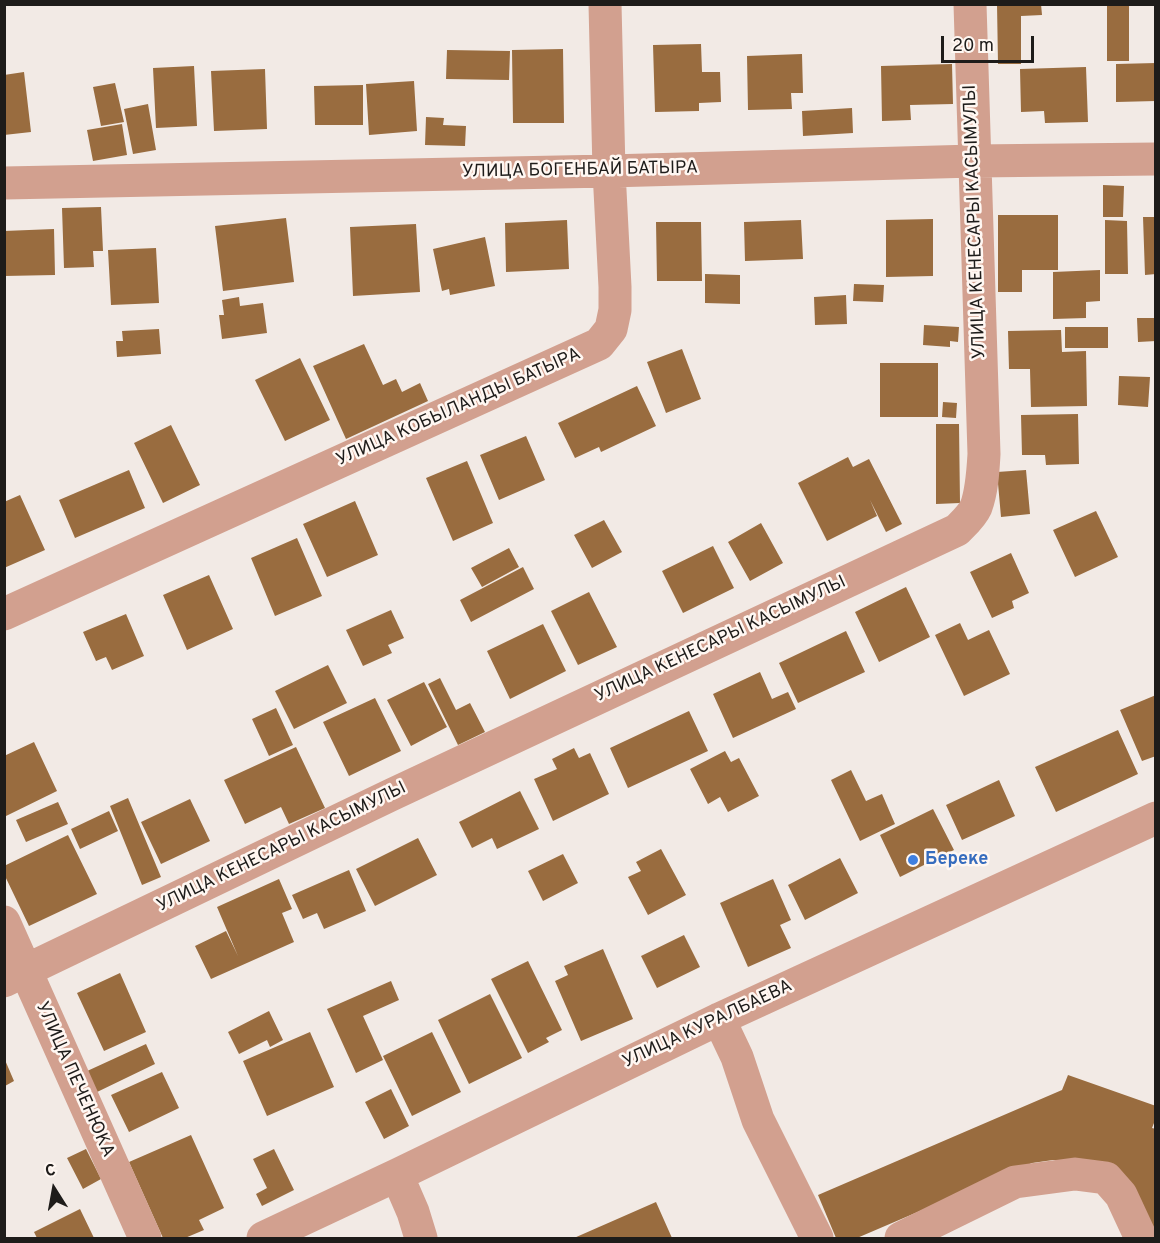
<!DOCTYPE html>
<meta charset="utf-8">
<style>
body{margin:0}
#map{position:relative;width:1160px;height:1243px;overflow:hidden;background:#f2eae5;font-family:Overpass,sans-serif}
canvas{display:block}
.frame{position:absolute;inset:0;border:6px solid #1e1c1a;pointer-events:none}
.north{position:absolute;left:24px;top:1159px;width:60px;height:60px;-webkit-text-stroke:4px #fff7f2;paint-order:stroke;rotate:349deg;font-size:16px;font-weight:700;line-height:24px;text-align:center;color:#1e1c1a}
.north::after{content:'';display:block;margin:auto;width:21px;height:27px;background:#1e1c1a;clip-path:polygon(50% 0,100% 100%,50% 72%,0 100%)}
.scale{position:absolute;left:941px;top:36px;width:93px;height:27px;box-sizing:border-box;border:3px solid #1e1c1a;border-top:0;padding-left:8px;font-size:18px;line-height:21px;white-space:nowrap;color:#1e1c1a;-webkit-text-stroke:4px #fff7f2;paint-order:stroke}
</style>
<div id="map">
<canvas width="1160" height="1243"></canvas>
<div class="frame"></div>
<div class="north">С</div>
<div class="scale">20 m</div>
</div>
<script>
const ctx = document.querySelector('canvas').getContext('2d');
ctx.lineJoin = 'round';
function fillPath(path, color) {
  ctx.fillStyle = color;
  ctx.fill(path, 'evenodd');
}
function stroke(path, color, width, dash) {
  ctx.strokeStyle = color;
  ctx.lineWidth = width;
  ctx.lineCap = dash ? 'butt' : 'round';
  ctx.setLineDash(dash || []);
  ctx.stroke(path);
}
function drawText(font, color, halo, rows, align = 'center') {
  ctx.font = font + ' Overpass,sans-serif';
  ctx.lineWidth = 5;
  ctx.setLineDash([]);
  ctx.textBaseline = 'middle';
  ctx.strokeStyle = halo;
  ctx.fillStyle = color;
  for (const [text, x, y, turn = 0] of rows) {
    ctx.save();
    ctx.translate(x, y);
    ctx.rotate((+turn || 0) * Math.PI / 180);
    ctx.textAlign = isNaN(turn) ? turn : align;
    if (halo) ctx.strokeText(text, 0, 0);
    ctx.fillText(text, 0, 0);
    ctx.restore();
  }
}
fillPath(new Path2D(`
 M997,4H1041L1042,15L1021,16V64H998Z
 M1107,4H1129V61H1107Z
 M701,44L702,72H720L721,102L699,103V111L655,112L653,45Z
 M563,49L564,123H513L512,50Z
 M447,50L510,51L509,80L446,79Z
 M802,54L803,93H791L792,109L748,110L747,56Z
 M1156,63V101L1116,102V64Z
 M952,64L953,104L910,105L911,120L882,121L881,66Z
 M194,66L197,126L156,128L153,68Z
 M1086,67L1088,122L1045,123L1044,111L1021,112L1020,69Z
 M265,69L267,129L214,131L211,71Z
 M24,72L31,132L4,135V75Z
 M414,81L417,131L369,135L366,84Z
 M115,83L124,122L101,126L93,87Z
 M363,85V125H315L314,86Z
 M148,104L156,150L133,154L124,109Z
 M852,108L853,133L803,136L802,111Z
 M426,117L444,118L443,125L466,126L465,146L425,145Z
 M122,124L127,155L93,161L87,130Z
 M1103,185L1124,186L1123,217H1103Z
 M101,207L103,251H93L94,267L64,268L62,208Z
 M998,215H1058V270H1022V292H998Z
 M1143,217H1156V274L1145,275Z
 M286,218L294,282L223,291L215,226Z
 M933,219V276L886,277V220Z
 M567,220L569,269L506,272L505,223Z
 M801,220L803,259L745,261L744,222Z
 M1105,220L1127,221L1128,274H1105Z
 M656,222H701L702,281H657Z
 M416,224L420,292L353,296L350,227Z
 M54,229L55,275L4,276V231Z
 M485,237L495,286L450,295L449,289L442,291L433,249Z
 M156,248L159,303L111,305L108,250Z
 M1100,270V301L1086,302V318L1053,319V272Z
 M705,274L740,275V304L705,303Z
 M854,284L884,285L883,302L853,301Z
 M846,295L847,324L815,325L814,297Z
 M239,297L240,306L263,303L267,333L222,339L219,315H224L222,300Z
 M1137,318H1156V341L1138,342Z
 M924,325L959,327L958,342L950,341V347L923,345Z
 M1065,327H1108V348H1065Z
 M159,329L161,354L117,357L116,341H123L122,331Z
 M1061,330L1062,352L1086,351L1087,406L1031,407L1030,369H1009L1008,331Z
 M364,344L383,385L396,379L402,392L420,383L428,401L346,439L313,366Z
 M682,349L701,399L666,413L647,362Z
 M300,358L330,420L285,441L255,380Z
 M880,363H938V417H880Z
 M1119,376L1150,377L1148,407L1118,405Z
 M637,386L656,426L601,452L599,447L575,458L558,423Z
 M943,402L957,403L956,418L942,417Z
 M1078,414L1079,464L1046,465L1045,455H1022L1021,415Z
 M936,424H959L960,503L936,504Z
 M171,425L200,485L163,503L134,443Z
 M526,436L545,480L499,500L480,455Z
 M848,457L853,467L869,459L902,524L886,532L870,500L877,516L827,541L798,483Z
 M467,461L493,523L453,541L426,478Z
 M129,470L145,508L75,538L59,500Z
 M1026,470L1030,514L1001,517L997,472Z
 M20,495L45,550L4,568V502Z
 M355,501L378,555L327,577L303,524Z
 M1096,511L1118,557L1075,577L1053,530Z
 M604,520L622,552L592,568L574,535Z
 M761,523L783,563L750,581L728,542Z
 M297,538L322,596L275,616L251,558Z
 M713,546L734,588L683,613L662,571Z
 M509,548L519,567L482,587L471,568Z
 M1011,553L1029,593L1012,601L1014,608L992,618L970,572Z
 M523,567L534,589L471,622L460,600Z
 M209,575L233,629L187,650L163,595Z
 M906,587L930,637L879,662L855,612Z
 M589,592L617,647L578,665L551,611Z
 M391,610L404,638L388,645L392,653L363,666L346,630Z
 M126,614L144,656L112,670L106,657L96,661L83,632Z
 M960,623L968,640L989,630L1010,674L964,696L935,635Z
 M543,624L566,671L510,699L487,651Z
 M846,631L865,672L798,703L779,663Z
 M328,665L347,703L294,729L275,691Z
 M760,672L772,699L788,692L796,709L733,738L713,694Z
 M440,678L456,710L470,703L485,732L458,745L428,684Z
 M424,682L447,727L411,746L387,700Z
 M1156,695V756L1142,761L1120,710Z
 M375,698L401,751L349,776L323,722Z
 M276,708L293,745L269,756L252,719Z
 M689,711L708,751L628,788L610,748Z
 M1118,730L1138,774L1056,812L1035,767Z
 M34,742L57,791L4,817V756Z
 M296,747L325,808L289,824L281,807L245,824L224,780Z
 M574,748L579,758L590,753L609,794L553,821L534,779L557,769L552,759Z
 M725,751L731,762L739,758L759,796L728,812L720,797L708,804L690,769Z
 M851,770L866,801L882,794L895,824L860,841L831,780Z
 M999,780L1015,816L962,840L946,805Z
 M520,791L539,829L497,849L492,838L472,848L459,822Z
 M128,798L161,877L142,885L110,806Z
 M190,799L210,841L161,864L141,822Z
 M58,802L68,824L26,842L16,820Z
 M933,809L954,850L900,877L880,835Z
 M109,811L118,831L80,849L71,829Z
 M68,835L97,894L29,926L4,874V866Z
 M418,838L437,875L375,906L356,869Z
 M661,849L686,895L648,915L628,877L641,871L636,862Z
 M563,854L578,883L543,901L528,871Z
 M840,858L858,893L805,920L788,885Z
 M349,870L366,911L324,929L317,913L303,919L292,895Z
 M279,879L292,909L282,913L294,942L211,979L195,946L226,931L238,956L217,907Z
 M773,879L791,920L780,925L791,948L748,967L720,903Z
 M684,935L700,967L657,988L641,956Z
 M603,949L633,1019L581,1041L555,981L568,975L564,966Z
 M528,961L562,1030L546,1038L549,1042L528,1053L491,979Z
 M120,973L146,1032L104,1051L77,993Z
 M391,981L399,1000L363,1016L383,1060L356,1073L327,1009Z
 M490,994L522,1058L469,1084L438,1020Z
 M269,1011L283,1040L270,1047L267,1040L239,1054L228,1032Z
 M310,1032L334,1087L267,1116L243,1061Z
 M432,1032L461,1092L412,1116L383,1056Z
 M146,1044L155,1064L95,1093L85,1072Z
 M5,1060L14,1081L5,1086Z
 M162,1072L179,1108L129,1132L111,1095Z
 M1068,1075L1156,1106V1118L1152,1128L1156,1129V1238L1112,1166L1053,1160L1032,1163L857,1238H836L818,1195L1062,1090Z
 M391,1089L409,1126L384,1139L365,1102Z
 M191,1135L224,1208L199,1220L204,1230L185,1238H163L129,1162Z
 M86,1149L101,1179L83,1189L67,1158Z
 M274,1149L294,1190L262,1206L256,1194L267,1188L253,1159Z
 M656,1202L672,1238H574Z
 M80,1209L94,1238H37L34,1232Z`), '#996c3f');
stroke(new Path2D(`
 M4,183L609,171L974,161L1156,159
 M4,614L599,344L611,329L615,310V287L609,171L605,4
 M4,922L145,1238
 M4,981L393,794L957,530C964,523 972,516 976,507C982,491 983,471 984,454L970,4
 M719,1019L737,1057L758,1120L817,1238
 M397,1175L413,1212L421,1238
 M263,1238L397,1175L719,1019L1156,818
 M901,1238L1015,1182L1075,1174L1106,1178L1121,1195L1141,1238`), '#d2a08f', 33);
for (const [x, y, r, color] of [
 [913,860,6,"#3f7fe0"]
]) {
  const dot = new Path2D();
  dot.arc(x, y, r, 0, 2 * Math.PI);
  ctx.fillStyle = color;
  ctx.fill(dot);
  stroke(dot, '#fff7f2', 2);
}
drawText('18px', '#1e1c1a', '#fff7f2', [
 ["УЛИЦА БОГЕНБАЙ БАТЫРА",580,171,-1],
 ["УЛИЦА КЕНЕСАРЫ КАСЫМУЛЫ",976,222,-92],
 ["УЛИЦА КОБЫЛАНДЫ БАТЫРА",459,408,-24],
 ["УЛИЦА КЕНЕСАРЫ КАСЫМУЛЫ",721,640,-25],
 ["УЛИЦА КЕНЕСАРЫ КАСЫМУЛЫ",282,848,-26],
 ["УЛИЦА КУРАЛБАЕВА",708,1025,-25],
 ["УЛИЦА ПЕЧЕНЮКА",74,1080,66]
]);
drawText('bold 18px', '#366cbe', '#fff7f2', [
 ["Береке",925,860]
], 'left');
</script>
